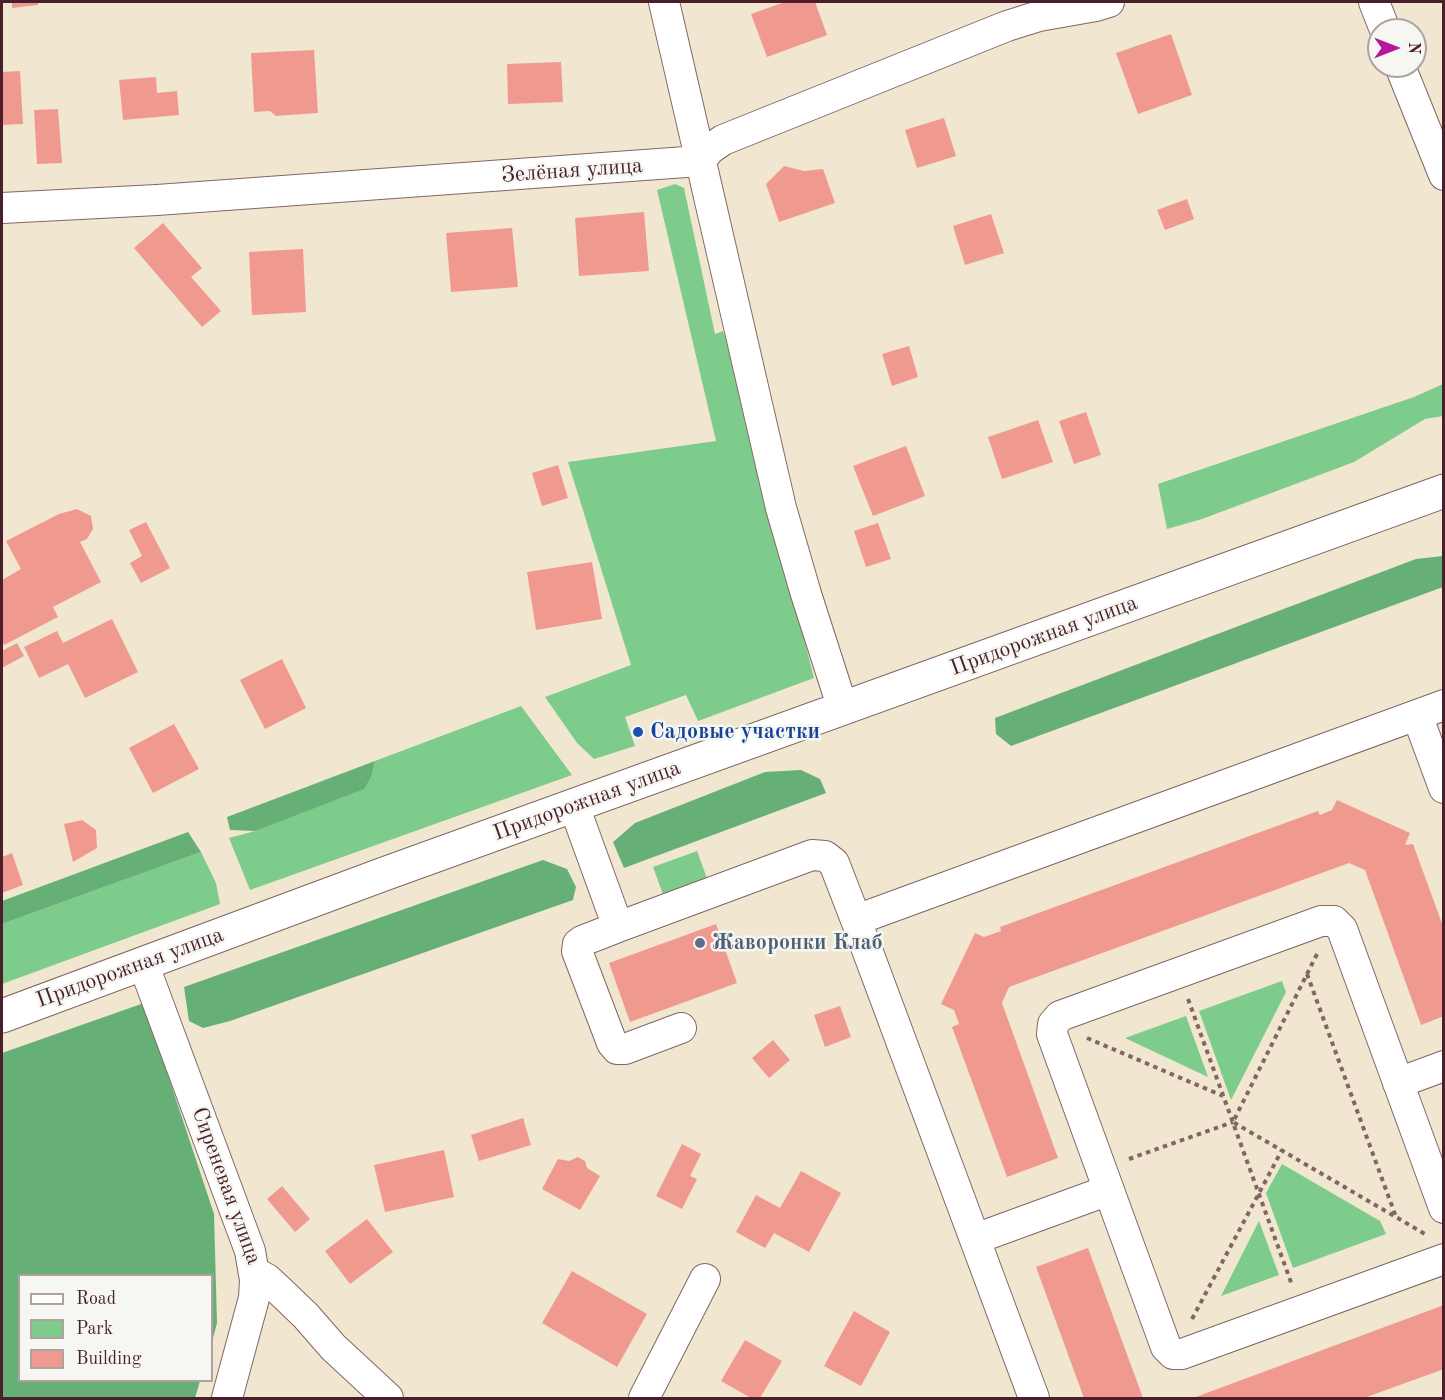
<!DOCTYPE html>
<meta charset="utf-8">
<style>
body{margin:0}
#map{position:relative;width:1445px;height:1400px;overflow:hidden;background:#f1e6d0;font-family:"Old Standard TT",serif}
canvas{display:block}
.frame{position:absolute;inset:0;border:3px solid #4a1f2b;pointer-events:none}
.legend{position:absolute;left:18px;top:1274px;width:195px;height:108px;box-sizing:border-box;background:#f6f6f2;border:2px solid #b1a0a2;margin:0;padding:8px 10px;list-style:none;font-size:18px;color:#4a1f2b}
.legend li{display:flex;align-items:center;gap:12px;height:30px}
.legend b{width:30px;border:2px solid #b1a0a2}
.north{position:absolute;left:1367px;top:18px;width:60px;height:60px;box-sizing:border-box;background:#f6f6f2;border:2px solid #b1a0a2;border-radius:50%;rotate:90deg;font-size:16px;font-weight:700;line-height:24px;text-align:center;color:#4a1f2b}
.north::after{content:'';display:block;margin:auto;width:21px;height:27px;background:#b5179e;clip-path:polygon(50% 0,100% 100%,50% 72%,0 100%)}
</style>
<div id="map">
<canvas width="1445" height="1400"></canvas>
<div class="frame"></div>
<ul class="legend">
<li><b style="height:8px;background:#fff"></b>Road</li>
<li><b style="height:16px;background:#7ecc8b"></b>Park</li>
<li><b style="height:16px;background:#f09a8f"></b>Building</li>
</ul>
<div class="north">N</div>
</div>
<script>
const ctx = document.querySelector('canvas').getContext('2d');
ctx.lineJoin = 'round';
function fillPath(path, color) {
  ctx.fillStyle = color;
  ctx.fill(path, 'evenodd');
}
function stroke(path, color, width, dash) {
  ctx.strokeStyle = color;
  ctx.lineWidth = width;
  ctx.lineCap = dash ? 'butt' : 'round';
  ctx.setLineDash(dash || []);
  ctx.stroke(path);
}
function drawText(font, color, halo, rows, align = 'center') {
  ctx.font = font + ' "Old Standard TT",serif';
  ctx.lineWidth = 5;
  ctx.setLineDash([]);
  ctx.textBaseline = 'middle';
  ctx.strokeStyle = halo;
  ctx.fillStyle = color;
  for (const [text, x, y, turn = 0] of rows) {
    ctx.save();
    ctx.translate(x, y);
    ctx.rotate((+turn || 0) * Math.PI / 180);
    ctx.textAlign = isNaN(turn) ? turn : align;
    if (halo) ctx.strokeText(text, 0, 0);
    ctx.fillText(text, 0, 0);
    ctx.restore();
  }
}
fillPath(new Path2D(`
 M675,184L684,188L715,334L723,331L731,356L814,678L698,721L686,695L625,717L635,746L594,759L577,743L545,697L631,665L568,462L716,441L657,190Z
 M1443,384V416L1425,419L1354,462L1202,519L1167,529L1158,484L1414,397Z
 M521,706L572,775L250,890L229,838L255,831L372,775L375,761Z
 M697,851L708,881L664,897L653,867Z
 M201,852L216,883L220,904L2,984V924Z
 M1282,981L1286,992L1231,1100L1199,1011Z
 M1186,1016L1208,1077L1125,1038Z
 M1282,1164L1380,1221L1386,1234L1293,1268L1266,1193Z
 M1259,1221L1279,1275L1221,1296Z`), '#7ecc8b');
fillPath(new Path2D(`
 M1443,556V587L1011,746L996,734L995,718L1416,559Z
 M375,761L372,775L364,789L255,831L230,830L227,817Z
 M801,770L820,779L826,793L624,868L613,842L635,823L765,772Z
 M188,832L201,852L2,924V901Z
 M543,860L567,869L576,887L573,900L230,1021L203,1028L189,1021L184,987Z
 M144,1003L214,1214L217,1323L212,1342V1276H20V1380L200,1381L195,1398H2V1053Z`), '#66b077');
fillPath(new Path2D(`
 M12,2H38V5L12,8Z
 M785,2H815L827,35L767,57L751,14Z
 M1171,34L1192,95L1138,114L1116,53Z
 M314,50L318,113L276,116L270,111L254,112L251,53Z
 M561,62L563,102L508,104L507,64Z
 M20,71L23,124L2,125V72Z
 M156,77L157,93L177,91L179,115L123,120L119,80Z
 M58,109L62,163L37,164L34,110Z
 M944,118L956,156L917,168L905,130Z
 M784,166L804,171L823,169L835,203L779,222L766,184Z
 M1187,199L1194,219L1165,230L1157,210Z
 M644,212L649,271L579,276L575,218Z
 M991,214L1004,253L965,265L953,226Z
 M163,223L202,268L191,277L221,311L202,327L134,248Z
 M512,228L518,287L451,292L446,233Z
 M303,249L306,312L252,315L249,252Z
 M909,346L918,377L892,386L882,354Z
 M1086,412L1101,455L1074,464L1059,421Z
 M1038,420L1053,462L1002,479L988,437Z
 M906,446L925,496L873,516L853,466Z
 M558,465L568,498L542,506L532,473Z
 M77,509L91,516L93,529L87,539L80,542L101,582L53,607L58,617L4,645L2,640V580L21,569L6,541L59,514Z
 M146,522L170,568L141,583L130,563L142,556L129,530Z
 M878,523L891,559L866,567L854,531Z
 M592,562L602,619L536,630L527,572Z
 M112,619L138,672L85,698L68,664L39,678L24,647L57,631L63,643Z
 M17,643L24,656L2,668V651Z
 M282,659L306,708L265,729L240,680Z
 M174,724L199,769L153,793L129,748Z
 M1337,800L1410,833L1405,845L1413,844L1444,929V1016L1421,1025L1365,870L1349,863L1009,987L1002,1003L1058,1158L1007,1177L952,1027L959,1024L954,1010L941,1004L975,933L984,937L1001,931L1000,927L1318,811L1320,815L1332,810Z
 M82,820L96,830L97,848L73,862L64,824Z
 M12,853L23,885L2,893V857Z
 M716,924L737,983L630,1022L609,963Z
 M840,1006L851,1037L825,1047L814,1015Z
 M773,1040L790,1060L769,1078L752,1058Z
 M523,1118L531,1145L479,1161L471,1135Z
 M682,1144L701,1154L690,1176L697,1179L682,1209L656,1196Z
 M444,1150L454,1197L385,1212L374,1165Z
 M578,1157L585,1161L587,1168L600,1176L580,1210L542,1189L558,1159L569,1161Z
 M801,1171L841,1193L809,1252L774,1233L765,1248L736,1232L756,1195L780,1208Z
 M282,1186L310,1219L295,1232L267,1199Z
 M367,1219L393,1252L350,1284L325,1251Z
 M1088,1248L1102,1286L1143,1398H1084L1036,1267Z
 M572,1271L647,1314L617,1367L542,1323Z
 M1444,1305V1369L1364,1398H1193Z
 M854,1311L890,1332L861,1386L824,1366Z
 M745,1340L782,1361L760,1398H751L721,1381Z`), '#f09a8f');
const minor = new Path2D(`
 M664,2L781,508L806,594L843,709
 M1374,2L1385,30
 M1400,66L1444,175
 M2,208L157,200L700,161L710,149L723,140L1007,26L1039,16L1096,6L1109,2
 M1417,715L1444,788
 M574,806L618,927L812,855L825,856L834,863L856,920
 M618,927L582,941L578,944L577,951L612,1043L617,1049H625L681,1028
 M143,963L250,1251L255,1280L254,1298L227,1398
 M1398,1083L1444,1066
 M1444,1208L1342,929L1334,921H1321L1060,1016L1053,1024L1052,1034L1166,1347L1173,1354H1182L1444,1259
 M975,1239L1109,1190
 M254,1272L267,1279L280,1291L306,1316L333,1347L388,1398
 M644,1398L705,1279
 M1034,1398L856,920L1444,705`);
const major = new Path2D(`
 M2,1016L384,874L1444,491`);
stroke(minor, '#846565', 32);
stroke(major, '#846565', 35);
stroke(new Path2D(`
 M1317,954L1233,1122L1425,1234
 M1307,974L1396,1217
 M1188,999L1292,1285
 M1087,1038L1223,1096
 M1129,1159L1233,1122
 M1192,1319L1282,1150`), '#846565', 4, [4.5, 4.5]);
stroke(minor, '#fff', 30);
stroke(major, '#fff', 33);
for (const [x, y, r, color] of [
 [638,732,6,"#1a4fb4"],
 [700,943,6,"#5c6f8a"]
]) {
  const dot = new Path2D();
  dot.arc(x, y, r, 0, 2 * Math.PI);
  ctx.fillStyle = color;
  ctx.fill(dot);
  stroke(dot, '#f6f6f2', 2);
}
drawText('22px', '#4a1f2b', '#f6f6f2', [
 ["Зелёная улица",572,171,-4],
 ["Придорожная улица",1044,636,-20],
 ["Придорожная улица",587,801,-20],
 ["Придорожная улица",130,968,-20],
 ["Сиреневая улица",226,1186,70]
]);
drawText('bold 22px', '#164399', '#f6f6f2', [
 ["Садовые участки",650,732]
], 'left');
drawText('bold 22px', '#4e5e75', '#f6f6f2', [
 ["Жаворонки Клаб",712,943]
], 'left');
</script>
